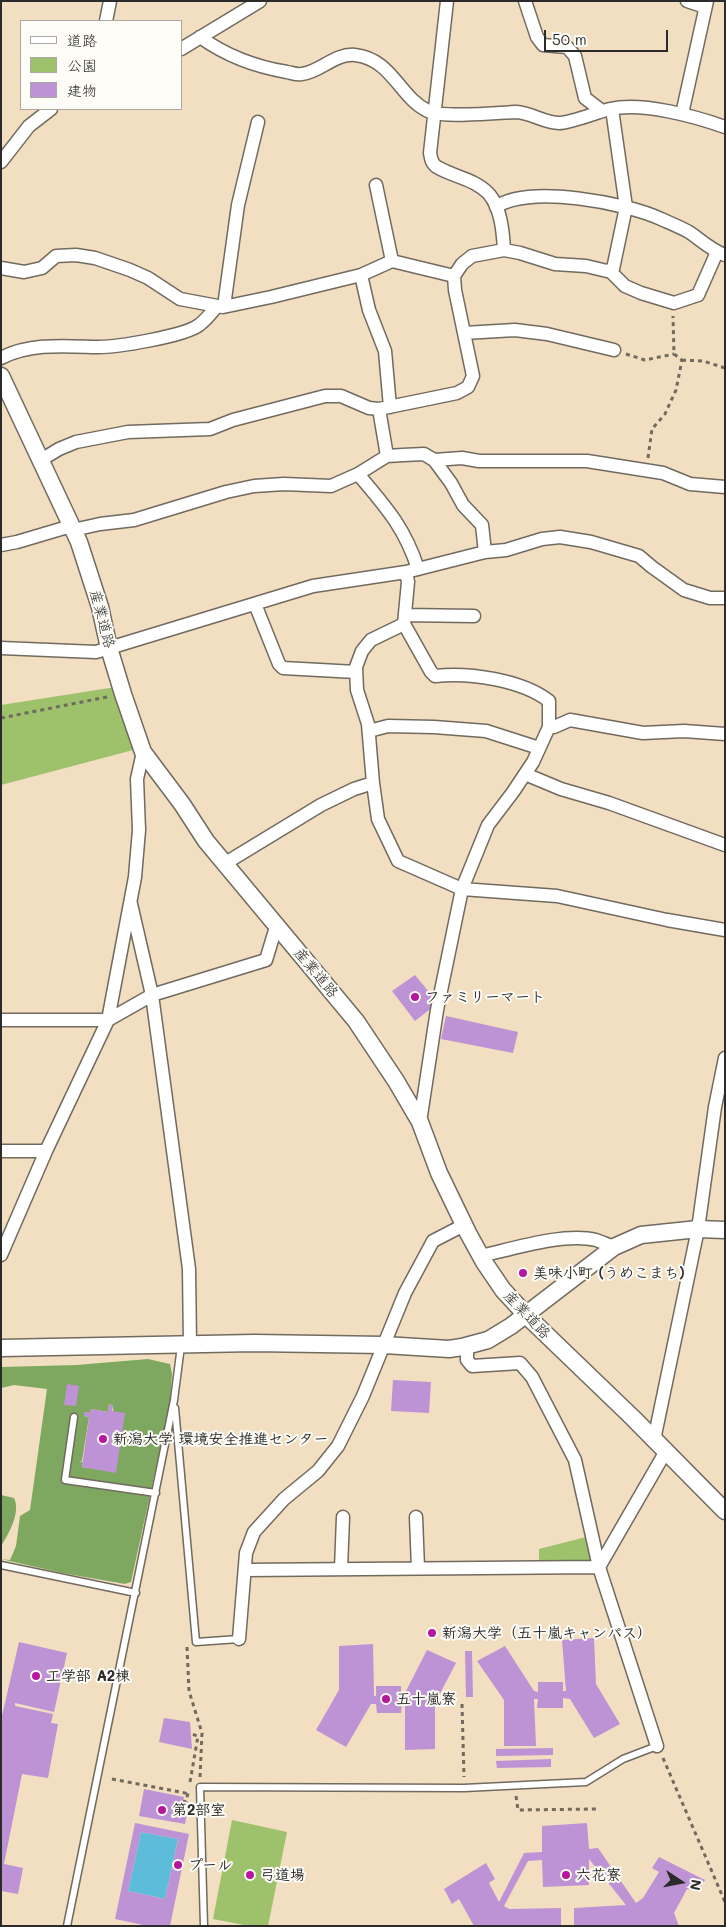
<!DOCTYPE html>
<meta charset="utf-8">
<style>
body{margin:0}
#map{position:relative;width:726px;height:1927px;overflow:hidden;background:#f2dec0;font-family:Mali,"Klee One",sans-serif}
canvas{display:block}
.frame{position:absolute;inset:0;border:2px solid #2b2b2b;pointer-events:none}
.legend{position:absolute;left:20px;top:20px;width:162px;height:90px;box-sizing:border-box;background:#fdfcf7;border:1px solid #a9a8a5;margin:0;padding:6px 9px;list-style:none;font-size:15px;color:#2b2b2b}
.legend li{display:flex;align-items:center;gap:10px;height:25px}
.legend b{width:25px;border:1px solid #a9a8a5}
.north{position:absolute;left:656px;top:1857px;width:50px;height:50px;-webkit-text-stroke:4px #fdfcf7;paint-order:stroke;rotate:101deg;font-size:14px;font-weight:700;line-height:20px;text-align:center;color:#2b2b2b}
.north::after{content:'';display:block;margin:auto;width:18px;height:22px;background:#2b2b2b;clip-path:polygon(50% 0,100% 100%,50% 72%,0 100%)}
.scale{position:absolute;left:544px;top:30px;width:124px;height:22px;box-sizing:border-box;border:2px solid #2b2b2b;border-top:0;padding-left:6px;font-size:15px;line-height:18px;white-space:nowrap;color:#2b2b2b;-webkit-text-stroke:4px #fdfcf7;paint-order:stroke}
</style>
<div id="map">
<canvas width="726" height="1927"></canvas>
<div class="frame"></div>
<ul class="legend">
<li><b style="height:6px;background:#fff"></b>道路</li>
<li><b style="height:14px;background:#9ec26b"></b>公園</li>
<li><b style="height:14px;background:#bd93d5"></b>建物</li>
</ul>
<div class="north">N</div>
<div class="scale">50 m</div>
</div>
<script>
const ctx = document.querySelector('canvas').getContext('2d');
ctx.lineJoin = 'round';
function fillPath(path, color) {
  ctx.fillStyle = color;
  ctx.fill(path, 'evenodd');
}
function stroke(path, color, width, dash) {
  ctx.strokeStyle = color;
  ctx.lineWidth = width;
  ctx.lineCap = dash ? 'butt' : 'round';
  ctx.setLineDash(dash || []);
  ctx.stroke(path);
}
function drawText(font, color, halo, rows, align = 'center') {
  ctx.font = font + ' Mali,"Klee One",sans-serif';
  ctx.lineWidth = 4;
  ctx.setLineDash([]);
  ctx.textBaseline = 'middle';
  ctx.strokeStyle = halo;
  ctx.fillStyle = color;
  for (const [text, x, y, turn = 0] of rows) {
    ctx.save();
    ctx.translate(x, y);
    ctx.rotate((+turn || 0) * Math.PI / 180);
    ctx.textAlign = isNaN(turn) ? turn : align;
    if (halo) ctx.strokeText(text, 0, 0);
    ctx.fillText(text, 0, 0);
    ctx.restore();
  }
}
fillPath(new Path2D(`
 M116,687L137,749L1,785V705Z
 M590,1536L594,1560L539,1564V1549Z
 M232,1820L287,1832L268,1926H249L213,1919Z`), '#9ec26b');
fillPath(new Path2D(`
 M148,1359L170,1364L172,1374L170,1403L131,1582L125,1584L62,1573L1,1559L10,1560L16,1546L20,1516L30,1510L47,1389L14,1385L1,1388V1367L77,1365ZM109,1404L113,1406L116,1472L82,1467L83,1462L79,1461H82L89,1417L84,1416V1412L90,1413L91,1409L108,1412Z
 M1,1495L14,1498C21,1512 9,1534 1,1546Z`), '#7ea85f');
fillPath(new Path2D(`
 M141,1832L178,1839L165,1899L128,1891Z`), '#5cbcda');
fillPath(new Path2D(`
 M415,975L438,1003L415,1021L392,991Z
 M446,1016L518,1032L513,1053L441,1039Z
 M393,1380L431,1382L429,1413L391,1411Z
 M67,1384L79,1386L76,1406L64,1405Z
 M109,1404L113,1406L112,1411L125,1413L116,1473L82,1467L89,1417L84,1416V1412L90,1413L91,1409L108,1412Z
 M594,1638L596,1684L620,1724L594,1738L570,1699L563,1698V1708H537L538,1699H534L536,1746H504V1700L477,1661L505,1646L534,1691L538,1692V1682H563V1691H566L562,1640Z
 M19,1642L67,1653L54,1712L15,1703V1706L53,1714L51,1723L58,1724L48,1778L22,1774L4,1864L23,1868L18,1894L1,1891V1720Z
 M373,1644L374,1696H376V1686H401V1695H404L427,1650L456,1663L435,1703V1749L405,1750V1703H402L401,1713H377L376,1704H371L346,1747L316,1730L339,1690V1646Z
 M465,1651H472L473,1697H466Z
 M164,1718L190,1722L192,1749L159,1742Z
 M553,1748V1755L496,1756V1749Z
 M551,1759V1767L497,1768L496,1761Z
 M144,1789L184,1797L182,1805L185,1806L184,1813H187L185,1824L139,1816Z
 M135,1823L189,1834L170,1926H148L115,1919ZM141,1832L178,1839L165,1899L128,1891Z
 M587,1823L589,1849L598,1848L636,1903L643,1898L659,1872L652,1868L659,1857L705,1880L698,1892L687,1889L674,1913L679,1926H574V1908L626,1905L589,1859V1885L543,1887L542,1860L528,1861L504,1906L509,1909L561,1908V1926H474L459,1899L452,1904L444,1889L486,1863L495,1879L489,1883L499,1902L524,1853L542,1852V1826Z`), '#bd93d5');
const service = new Path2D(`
 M175,1408L196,1642L239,1639
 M74,1417L65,1480L156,1493
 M1,1565L136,1593
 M67,1926L174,1400L181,1346
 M204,1926L200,1787L464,1788L586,1782L623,1759L657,1746`);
const minor = new Path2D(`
 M447,1L430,153C431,159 432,164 437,167C454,177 475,179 489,194C501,208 503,232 504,250
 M525,1L537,37L543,45L567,47L575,56L585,98L602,111
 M687,1L705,7
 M106,21L110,1
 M200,37C225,55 257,67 287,72C292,73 297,75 302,74C320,72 335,53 355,55C392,59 399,97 428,111C443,118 497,113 515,112C530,112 544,123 559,123C571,123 597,112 610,109C643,102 694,116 725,127
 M181,49L260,1
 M682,114L707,1
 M1,162L29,126L51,109
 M376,185L392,261
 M496,207C528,184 627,203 661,219C670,223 680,227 689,232C701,240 711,250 725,255
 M1,268L24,272L42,268L56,256L76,255L95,258L130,270L148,278L180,299L223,307L271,297L361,275L392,261L454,276
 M610,271L625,286L641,293L674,303L698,295L717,252
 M361,275L369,310L385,351L390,407
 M227,306L225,299L238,205L258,122
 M464,333L515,330L547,334L614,350
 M1,358C30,343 64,346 95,347C114,348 185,336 199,325C206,320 212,312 217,306
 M387,456L379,409L457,393L468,387L473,376L455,290L454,276L462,264L472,256L504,250L520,253L555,264L586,266L607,271L613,269L626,207L612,109
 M41,460L59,449L76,442L128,432L210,429L233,420L325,396H341L369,408L379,409
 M434,460L451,483L463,505L482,525L485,552
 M358,474C386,507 405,528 418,569
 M73,530L100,524L134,520L226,492L254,486L284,484L331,486L358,474L387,456L403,455L424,454L434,460L462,458L479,461H587L663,473L690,484L725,487
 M1,545L17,542L71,526
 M406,572L408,582L404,624L431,672L435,676C469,672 522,680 549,701V727L533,762L513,792L488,825L462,889L437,1010L420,1122
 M255,604L279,664L283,668L356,672
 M405,615L474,616
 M404,624L371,640L362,651L356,667L357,690L368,724L373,783L378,819L398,861L462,889L557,896L667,920L725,930
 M1,648L96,652L313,586L406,572L485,552L506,550L542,539L560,537L591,542L639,556L652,567L684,590L710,598H725
 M549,727H554L570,720L643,733L684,731L725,734
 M369,731L388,726L434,727L486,731L539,748
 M525,774L561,789L609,803L725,845
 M224,864L321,805L354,789L373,783
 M131,904L152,995L189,1269L190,1344
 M1,1020H108L152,995L266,960L276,927
 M1,1151H46L1,1255
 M46,1151L108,1020L135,877L139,830L137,779L143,752
 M481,1256C512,1249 565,1232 596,1240C602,1242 608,1245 614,1247
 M467,1346V1360L472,1366L520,1363L532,1377L575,1460L599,1567L657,1746
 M654,1440L698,1229L715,1107L725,1058
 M416,1517L418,1568
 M341,1569L343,1517
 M245,1570L599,1567L666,1451
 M239,1639L246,1553L254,1532L284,1499L318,1471L338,1446L363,1396L405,1293L433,1241L464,1225`);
const tertiary = new Path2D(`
 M1,376L79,542L100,607L109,648L123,694L143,752L182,804L206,841L356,1021L396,1081L420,1122L439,1173L468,1233L484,1262L503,1290L527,1316L633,1418L725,1511
 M1,1348L254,1343L384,1345L449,1349L462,1347L488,1340L511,1326L614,1247L641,1235L698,1229L725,1230`);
stroke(service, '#716a5f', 9);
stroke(minor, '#716a5f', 15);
stroke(tertiary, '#716a5f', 19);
stroke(new Path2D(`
 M626,354L645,360L674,354
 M682,360L703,361L725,368
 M648,458L652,429L665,414L676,390L682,360L674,354L673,316
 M1,718L107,697
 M187,1647L189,1691L202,1733L200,1777
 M462,1704L464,1777
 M663,1758L725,1902
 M112,1779L190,1794
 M190,1782L198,1736L191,1734
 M516,1796L518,1810L596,1809
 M183,1801L186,1802L188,1793`), '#716a5f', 3, [4, 4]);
stroke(service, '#fff', 6);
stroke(minor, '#fff', 12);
stroke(tertiary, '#fff', 16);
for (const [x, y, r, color] of [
 [415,997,5,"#b5179e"],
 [523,1273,5,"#b5179e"],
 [103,1439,5,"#b5179e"],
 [432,1633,5,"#b5179e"],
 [36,1676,5,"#b5179e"],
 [386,1699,5,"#b5179e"],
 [162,1810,5,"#b5179e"],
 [178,1865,5,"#b5179e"],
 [250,1875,5,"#b5179e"],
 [566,1875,5,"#b5179e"]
]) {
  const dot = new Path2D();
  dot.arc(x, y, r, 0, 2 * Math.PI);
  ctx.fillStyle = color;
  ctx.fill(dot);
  stroke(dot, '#fdfcf7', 2);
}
drawText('15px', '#2b2b2b', '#fdfcf7', [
 ["産業道路",102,619,75],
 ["産業道路",316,973,50],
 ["産業道路",527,1315,46]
]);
drawText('bold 15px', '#2b2b2b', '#fdfcf7', [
 ["ファミリーマート",425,997],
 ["美味小町 (うめこまち)",533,1273],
 ["新潟大学 環境安全推進センター",113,1439],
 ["新潟大学（五十嵐キャンパス）",442,1633],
 ["工学部 A2棟",46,1676],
 ["五十嵐寮",396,1699],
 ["第2部室",172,1810],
 ["プール",188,1865],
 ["弓道場",260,1875],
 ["六花寮",576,1875]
], 'left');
</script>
